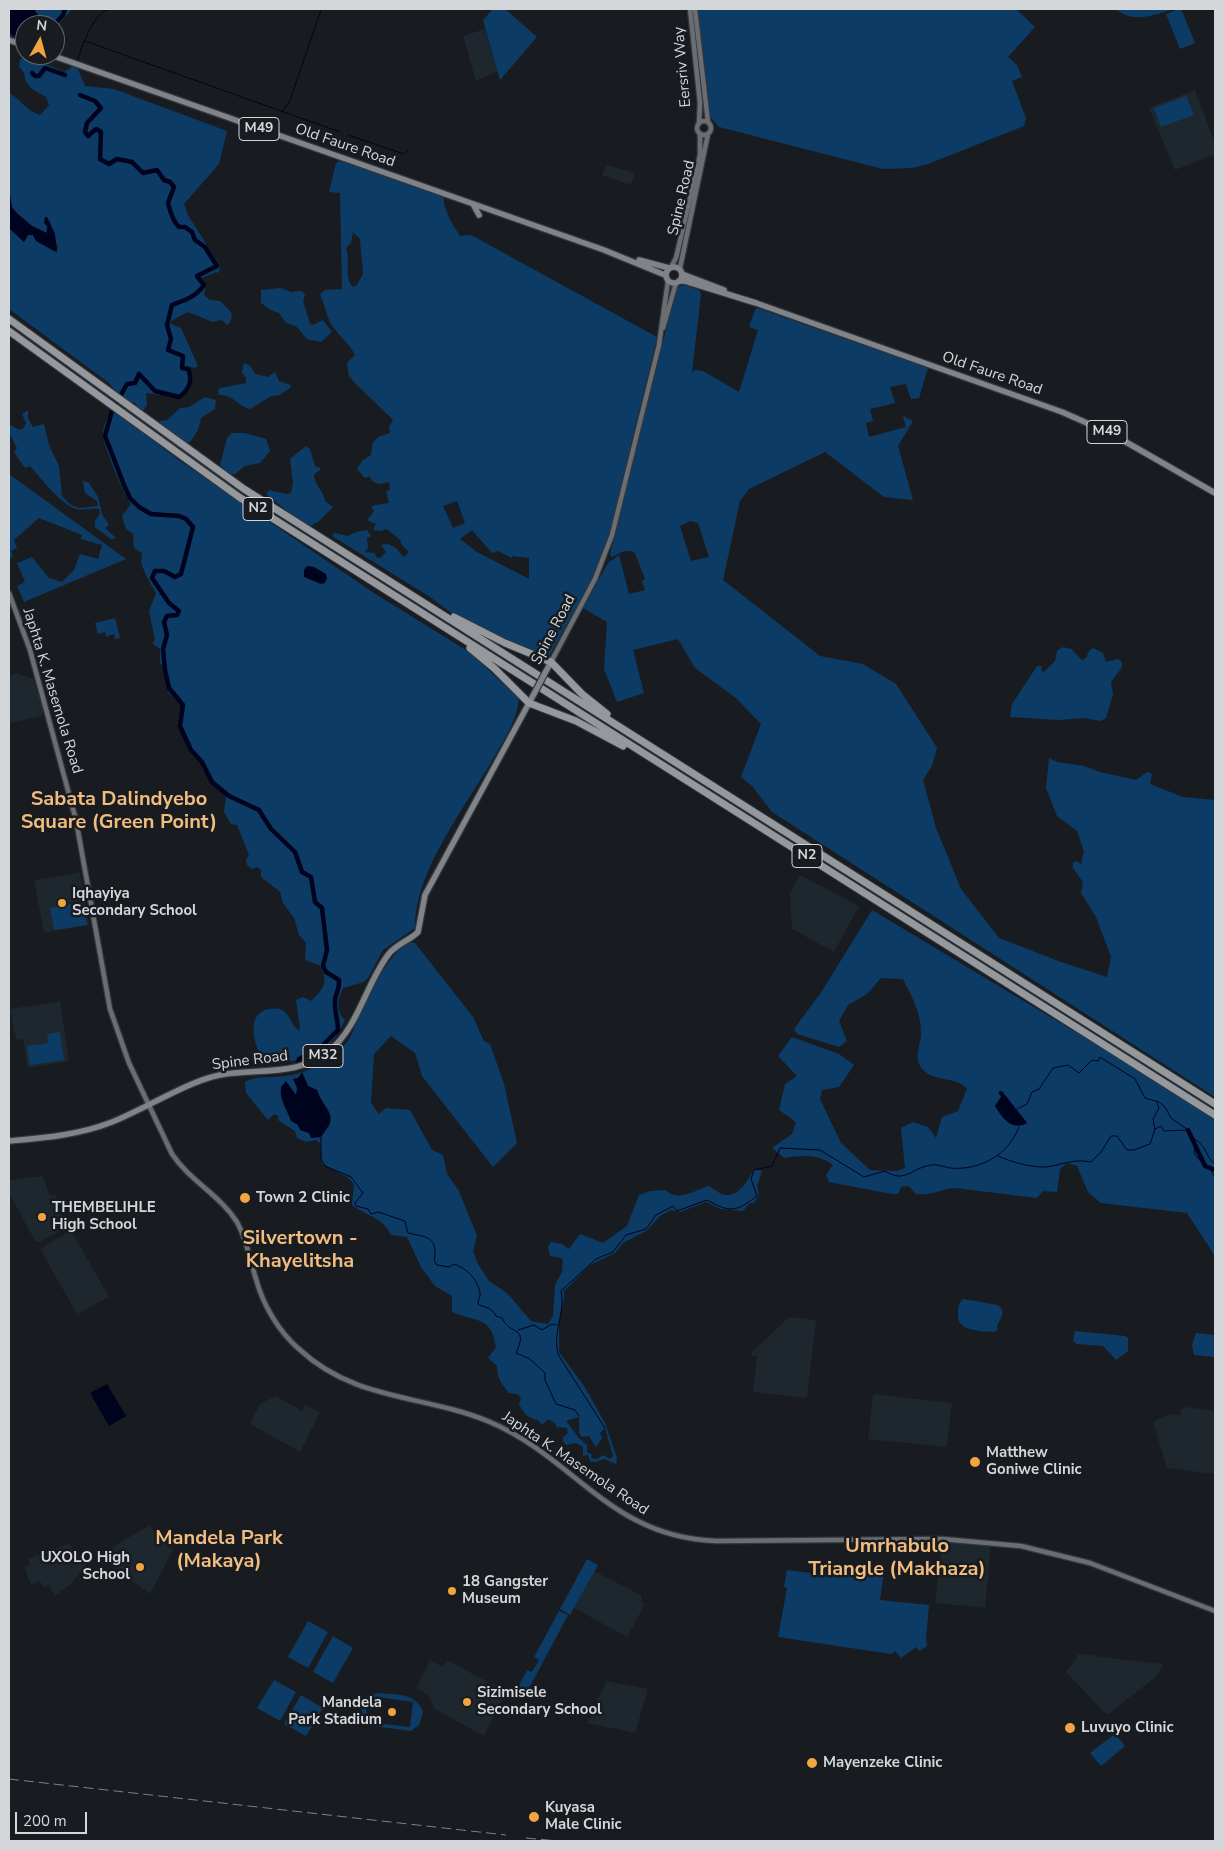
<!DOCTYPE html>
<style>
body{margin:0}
#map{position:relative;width:1224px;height:1850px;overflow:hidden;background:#181c20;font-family:"Nunito Sans",sans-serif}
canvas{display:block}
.frame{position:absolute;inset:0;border:10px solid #d4d7da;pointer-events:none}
.north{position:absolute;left:15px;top:15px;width:50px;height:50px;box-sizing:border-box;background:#181c20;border:1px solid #63676a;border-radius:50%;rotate:7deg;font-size:14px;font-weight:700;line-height:20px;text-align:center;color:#d4d7da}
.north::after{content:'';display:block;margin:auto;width:18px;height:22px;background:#f1a540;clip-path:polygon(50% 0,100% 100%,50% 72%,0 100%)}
.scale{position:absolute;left:15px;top:1812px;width:72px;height:22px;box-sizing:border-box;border:2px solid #d4d7da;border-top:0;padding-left:6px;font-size:15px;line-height:18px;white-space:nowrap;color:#d4d7da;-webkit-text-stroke:4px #181c20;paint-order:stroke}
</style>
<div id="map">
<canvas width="1224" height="1850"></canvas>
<div class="frame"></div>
<div class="north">N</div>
<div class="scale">200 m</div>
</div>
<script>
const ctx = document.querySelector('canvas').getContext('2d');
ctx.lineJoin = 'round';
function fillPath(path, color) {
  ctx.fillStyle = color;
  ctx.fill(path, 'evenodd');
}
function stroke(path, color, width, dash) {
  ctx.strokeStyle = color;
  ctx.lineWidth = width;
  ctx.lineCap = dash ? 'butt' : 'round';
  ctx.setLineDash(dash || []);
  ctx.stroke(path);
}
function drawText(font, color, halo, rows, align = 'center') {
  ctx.font = font + ' "Nunito Sans",sans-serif';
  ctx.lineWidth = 5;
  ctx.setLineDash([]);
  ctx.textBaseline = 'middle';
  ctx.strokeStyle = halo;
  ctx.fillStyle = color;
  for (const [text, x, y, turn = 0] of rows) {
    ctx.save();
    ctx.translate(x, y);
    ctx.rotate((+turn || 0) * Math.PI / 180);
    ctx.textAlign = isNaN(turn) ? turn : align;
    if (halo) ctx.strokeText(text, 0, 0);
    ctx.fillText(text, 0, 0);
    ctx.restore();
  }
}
fillPath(new Path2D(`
 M485,29L498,71L476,81L463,36Z
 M1195,90L1215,143V154L1175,170L1149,108Z
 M606,165L635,173L631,185L602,175Z
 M16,673L34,679L44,711L42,716L9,723V677Z
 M80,872L89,925L44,933L34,880Z
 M800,875L859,906L834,952L792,929L790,893Z
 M60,1001L69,1061L28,1068L23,1039L16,1040L10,1009Z
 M43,1176L49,1194L56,1195L57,1206L67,1227L40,1242L35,1241L9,1193V1180Z
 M71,1230L109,1297L77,1314L40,1249Z
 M789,1317L816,1320L807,1398L753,1392L757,1356H752V1352Z
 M873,1394L952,1403L947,1447L868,1439Z
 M276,1396L302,1411L305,1405L320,1412L300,1452L250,1424L260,1404Z
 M1185,1407L1215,1411L1214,1474L1167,1468L1166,1465L1153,1422L1170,1414L1180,1415L1181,1409Z
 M150,1525L155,1534L168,1539L166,1545L173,1550L150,1594L128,1578L104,1556L116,1545Z
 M947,1542L991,1545L985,1608L935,1603L942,1544Z
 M68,1544L88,1563L71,1584L55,1596L49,1585L43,1587L40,1581L31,1585L24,1567L30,1565L28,1558Z
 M594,1571L641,1595L642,1602L645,1604L627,1637L574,1608Z
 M1077,1653L1109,1658L1163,1664L1157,1676L1108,1714L1104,1712L1066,1672L1077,1658Z
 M430,1660L443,1667L446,1661H449L506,1692L484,1736L435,1709L428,1695L416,1688Z
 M607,1681L648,1689L635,1733L587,1723L591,1716L589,1715Z`), '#1e262e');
fillPath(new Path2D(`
 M31,9H72L55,29V25H41L37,23L34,9Z
 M493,9H505L537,37L500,80L483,20Z
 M698,9H1016L1035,27L1008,57L1017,65L1022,77L1012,81L1026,118L1024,126L928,164L912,168L883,169L719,127L709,115Z
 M1116,9H1170V10C1154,16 1130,23 1116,9Z
 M1178,9L1182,11L1195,43L1180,49L1166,14Z
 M25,55L64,72L73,66L77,67L85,86L114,89L227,131L219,164L184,204L188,215L220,266L219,273L216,272L202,278L206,284L204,295L210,300L220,301L231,312L232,318L228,325L221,320L213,322L188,312L171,321V324L181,328L198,366L194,368L187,366L185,368L190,374V385L179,397L146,393L147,405L143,411L135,406L136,403C122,401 117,393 109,383L9,309V228L24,242L28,235H33L36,241L55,252L58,248L49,219L46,233L32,226L12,208L9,189V93C23,101 24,109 40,115L49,105L46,97C39,93 29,89 26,81C24,75 25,72 19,67L20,60Z
 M1186,96L1194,115L1161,127L1154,108Z
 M340,161L444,196V204L450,220L460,236L471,235L657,337L607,543L597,570L548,658L518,648L454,615L430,597L332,536L335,533L348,536L356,532L367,530L371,536L367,538L368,548L364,552L375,553L376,557L380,558L386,552L381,545C393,542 397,550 404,557L409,552L401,544V541L387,529L380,531L373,530L376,524L367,520L374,511L371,506L389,503L386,491L390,490L389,482L378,484L371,480L370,476L365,478L357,469L362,461L371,455L373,442L380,436L390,433L389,427L393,420L355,383L349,376L347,363L355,355C350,344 340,337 333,327C326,316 325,305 320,294L325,290L342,289L340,193L329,192L336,163ZM353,232L360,239L363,274L357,285L353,287C343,277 351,261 346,248L351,243ZM457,501L465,523L453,528L443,506ZM472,530L492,553L498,551L512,558V556L529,558V579L477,552L460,539Z
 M685,285L699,290L701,294L692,373L695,370L703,371L739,392L758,330L749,327L755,310L757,308L928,368L919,398L911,399L906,384L890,387L895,403L870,409L873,421L866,423L869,437L906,427L903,416L913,421L898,446L913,500L884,497L825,452L749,489L740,501L723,580L820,656L863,664L896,684L937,748L932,766L923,780L936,828L961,889L999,938L1061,962L1107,977L1111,957L1096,917L1081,893L1083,882L1073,868V862L1077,861L1081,864L1084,851L1077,831L1057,816L1046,788L1049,758L1057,762L1084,766L1100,772L1136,780L1147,772L1152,774L1150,784L1183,797L1215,800V1097L772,812L752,786L741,777L761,724L736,698L695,668L678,639L633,650L644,693L617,702L604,669L607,622L583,608L608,563L619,555L629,594L645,590L642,581L645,579L635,553C626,547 620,554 611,557L610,554L676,290L679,286ZM690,521L698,523L709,557L691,561L680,526Z
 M281,288L291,292L302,291L305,295L303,301L310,324L313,325L323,320L332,332L321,342L307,339L297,327L285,322L279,313L271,310L261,303V290Z
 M246,363L252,368L255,374L268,377L275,372L279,381L291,385L290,388L280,395L271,396L250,409C237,406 235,395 219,395L218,390L220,388L246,383V378L242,373L243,365Z
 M205,397L216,400L215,409L201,418L198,430L190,442L186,443L160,423V421L167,420L180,408L189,407Z
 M28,410V418L33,427L44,424L49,445L59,466L62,496L71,505L79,508L98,506L97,501L85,493L83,481L89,483L98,497L102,514L109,525L105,528L116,538L111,539L95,527V521L100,513L99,509C92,507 84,511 76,509C59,503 41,478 30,466L25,468L14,452L17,448L9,433V424L19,430L24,428L26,423L22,414Z
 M114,411L180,461L374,593L472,654L519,699C517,719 507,734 497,752C469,803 415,868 415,928L383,950L368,978L364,982L343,988C338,999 335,1011 345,1020C329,1057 301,1062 264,1064C257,1050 245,1020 263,1011C268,1008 277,1008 282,1010C290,1014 291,1025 299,1031L300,1028L296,1000L303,997L311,1001C323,990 330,981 319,965L305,960L306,943L299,935L294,918L283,903L280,892L261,877V870L257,867L252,869L247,865L246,859L249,855L237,825L231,824L224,812L226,796L221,789L211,783L202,765L189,751L179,725L182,705L168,692L164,668L160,663V649L152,643L155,640L149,611L156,593C150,584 145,574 142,565C140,562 142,557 142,553L134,548L133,534L126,529L122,516L131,504C124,495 103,445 103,435C103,426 107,416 114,411Z
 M232,433H245L266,439L270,451L260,463L245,466L235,474H229L220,465L227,438Z
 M306,446L310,449L315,466L320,468V470L314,474C314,485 324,491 325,501L333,507L319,521L311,526L296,518L266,494L269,490L286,494L291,493L293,483L290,459Z
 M9,474L126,559L24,602L17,586L25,582L17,563L32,557L49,578L62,582L74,570L80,554L98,559L102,545L81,539L82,535L39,518L14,540L17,548L11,551L13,557L9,559Z
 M115,618L120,638L115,639L114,634L106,637L105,632L98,634L95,623Z
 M1063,647L1071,649L1082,660L1086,658L1089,651L1093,648L1103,653L1106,662L1118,659L1122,662V667L1111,682L1113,694L1106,718L1100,721L1085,718L1059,720L1010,717L1012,704L1037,666H1042L1041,671L1044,672L1055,661L1057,651Z
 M83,902L87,925L54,930L50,908Z
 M872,910L1132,1066L1215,1120V1256L1187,1213L1101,1203L1088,1192L1077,1166L1067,1163L1060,1169L1057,1192L1043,1191L1037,1198L955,1188C941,1189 931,1196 916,1194L909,1186L901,1187L898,1194H892L829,1182L826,1175L833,1165C820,1154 800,1155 784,1158L772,1148L792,1134L796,1122L779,1110L785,1084L797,1076L778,1056L792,1037L839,1054L854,1065L839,1087L822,1090L820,1099L841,1143L870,1170L897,1171L905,1168L901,1128L913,1122L928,1127L936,1138L942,1117L958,1111L967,1089C957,1075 931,1084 920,1066C914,1055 921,1045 921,1033C921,1012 912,997 903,979L881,978L867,994L848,1005L839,1021L847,1041L839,1047L797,1034L794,1029L822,991ZM1001,1097L1021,1115L1027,1123C1012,1131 1003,1119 995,1106Z
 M409,942L415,943L473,1017L484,1041L490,1044L504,1084L517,1143L493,1167L422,1076L415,1053L391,1036L374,1054L371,1103L379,1114L386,1108L410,1110L432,1150L443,1155L447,1174L459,1191L477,1236L473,1251L478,1264L489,1281L507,1293L531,1321L548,1324L553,1316L555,1285L562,1272L563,1261L561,1258L550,1256L548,1247L551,1242L562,1244L569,1249L580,1234L603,1243L627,1226L639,1195L650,1191L666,1190C677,1202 694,1191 708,1186C713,1188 717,1192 722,1194C738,1200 748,1180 754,1169L762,1171L757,1186L759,1194L755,1202L749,1204L743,1211L721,1209L706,1202L680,1212L671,1210L660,1216L646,1231L623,1243L615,1253L590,1265L564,1291V1298L559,1322V1352L584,1386L605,1423L617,1458L616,1464L604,1459L595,1462L590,1461L588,1455L583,1456V1447L576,1443L566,1445L563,1441V1437L568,1433L567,1428L557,1427L555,1423L548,1419L542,1425L538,1420C528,1418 524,1414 519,1404L521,1398L518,1394L509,1393C502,1384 497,1378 497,1366L488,1358L496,1347C491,1315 477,1323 452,1312V1296L435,1286L421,1267L407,1237L391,1235C381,1216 368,1217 352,1205L354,1184L347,1177L322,1164L320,1143L316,1140L306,1142L297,1138L295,1131L278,1120V1116L274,1114L268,1120L246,1093L245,1082C256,1075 273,1078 286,1076C311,1072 327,1061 345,1044C353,1037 356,1020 361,1010C370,990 390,954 409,942ZM304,1079L308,1086L317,1090C321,1103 336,1113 329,1127L309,1133L301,1130L298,1125L292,1121L282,1097L292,1090L296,1095ZM579,1417V1433L582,1437L589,1436L596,1447L602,1438L600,1433L605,1428L613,1456L610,1459L603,1455L597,1459L591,1458L592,1455L587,1452V1445L579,1438L566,1421Z
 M60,1032L64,1060L30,1065L27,1046L48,1043L47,1034Z
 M963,1299L998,1305L1002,1309C1004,1319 996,1322 997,1331L993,1332C980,1331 956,1331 958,1314C958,1307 959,1303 963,1299Z
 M1075,1331L1125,1336L1128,1338V1351L1116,1360L1103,1346L1077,1344L1073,1341Z
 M1196,1333L1215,1335V1357L1194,1355L1192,1345Z
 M587,1559L598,1565L570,1615L560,1609Z
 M787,1570L810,1573L884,1571L880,1600L929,1605L926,1638L927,1646L920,1651L916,1647L901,1658L895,1651L891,1654L778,1637L787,1588L784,1587Z
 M559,1611L568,1615L527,1692L518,1687L527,1670L532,1672L539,1660L534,1657Z
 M308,1621L328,1632L308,1668L288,1657Z
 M333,1636L353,1648L333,1683L313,1672Z
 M274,1680L296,1692L280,1721L257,1708Z
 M377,1693C394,1695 417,1692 423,1712L419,1725L411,1731L365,1725L361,1706L367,1696ZM378,1697L413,1702L410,1727L374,1723L368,1720L366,1707L373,1706L367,1705V1702Z
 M301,1695L323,1708L306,1736L284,1724Z
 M1115,1734L1125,1746L1101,1766L1090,1753Z`), '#0c3c66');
fillPath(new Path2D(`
 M9,9H34L38,15L36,20L41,25H25V39L12,35L9,31Z
 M9,189L12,207L17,214L32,226L47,233V226L44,223L45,217H47L55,234L57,252L36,241L33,235H28L24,242L9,228Z
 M307,566L314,567L326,574L327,578L325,583L321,584L304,577V570Z
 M302,1072L308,1086L317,1090C324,1113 341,1112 321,1137L311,1138L309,1133L300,1130L298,1125L291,1121C287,1109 279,1100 281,1087L286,1081L296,1095L297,1088L293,1079L298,1078Z
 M1002,1091L1027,1123C1012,1131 1003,1119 995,1106L1001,1097L998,1092Z
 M107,1384L126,1416L109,1426L90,1393Z`), '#00031d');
stroke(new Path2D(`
 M85,41L340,132
 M77,62C82,46 92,16 108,9
 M282,111L289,103L321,10
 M348,135L404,154L408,151
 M1157,1103L1159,1108L1153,1119L1155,1129L1161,1126L1164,1131L1187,1130
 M1015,1110L1027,1104L1032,1092L1039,1089L1053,1068L1068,1065L1079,1073L1092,1060L1098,1061L1100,1057L1135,1079L1145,1098L1159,1102L1165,1107L1171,1118L1188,1130
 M321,1137V1159L325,1166L351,1177L363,1193L355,1203L356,1206L368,1209L371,1214L378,1212L405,1221L408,1233C419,1236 436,1235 435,1253C435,1259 433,1260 437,1265L449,1267L454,1264C466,1268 478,1279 480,1293C481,1297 478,1299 478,1304C485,1308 492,1307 496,1316L502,1318C510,1336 529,1325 516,1353L530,1359L545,1373V1380L556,1404L575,1410L579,1416
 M1194,1139C1207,1145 1205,1157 1215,1164
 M1194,1145L1195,1155L1205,1166
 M998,1156C1011,1162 1038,1170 1052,1166C1067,1163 1075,1159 1091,1162L1101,1152L1111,1136H1117L1127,1150H1134L1150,1144L1155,1129
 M1210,1169L1215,1177
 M518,1330L534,1325L542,1330L552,1324L556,1325
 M605,1428L559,1356C551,1334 566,1313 561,1291L596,1259L613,1252L626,1235L646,1229L656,1215L673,1206L677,1211L707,1200C730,1213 736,1212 757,1196L751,1179L754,1170L772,1166L780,1148L820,1150L864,1177L885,1171C905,1184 911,1168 931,1165C937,1164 944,1167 950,1168C979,1171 1009,1155 1019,1127`), '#00031d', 1);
stroke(new Path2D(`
 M54,25L63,15L65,9
 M32,73L35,76H39L45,68L65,75
 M80,95L95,101L101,108L87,123L85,132L88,136L96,129L101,132L100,159L109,164L117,159L132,162L143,173L157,170L164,180L170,182L174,187L168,203C170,211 173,222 179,227H185L192,232L195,240L205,247L217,266L197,276L204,285C196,297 185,300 172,305L167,325L171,339L168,350L183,356L182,368L188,369C193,380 189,390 179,397L155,391L139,374L135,383L127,384L112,411L105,436L124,485L130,498L139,507L151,514L179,516L186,519L193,527L181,574L175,577L164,571H155L152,578L169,603L179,611L177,615L167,616L164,622L167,635L163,649L165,670L169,688L183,705L180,726L191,750L202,762L212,782L229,796L259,810L271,829L295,852L302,872L311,877L315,902L322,908L327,950L323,966L326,972L339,980C340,989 336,992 335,1000C334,1010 338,1020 338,1030L319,1049L299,1059L298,1063
 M1188,1130L1205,1166L1215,1170`), '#00031d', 4.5);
const secondary = new Path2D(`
 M690,9L700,103L699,123
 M695,9L708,122
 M697 128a7 7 0 1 1 14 0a7 7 0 1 1-14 0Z
 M671,267L676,258L700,155V134
 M680,268L708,134
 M663,328L676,283
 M9,593L30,650L76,820L110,1009L129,1063L172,1154C190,1181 220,1195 237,1222C247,1240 250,1260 256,1279C263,1305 279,1332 299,1349C356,1402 423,1394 490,1422C576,1459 610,1537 716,1541L942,1539L1021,1546L1090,1563L1215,1611
 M551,662L595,579L612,535L659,345L668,281`);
const primary = new Path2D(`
 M9,40L25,46
 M51,55L604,250L665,275
 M473,204L479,215
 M639,260L669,268
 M666 275a8 8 0 1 1 16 0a8 8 0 1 1-16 0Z
 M682,274L724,290
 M679,281H685L756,303L1062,412L1112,434L1215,493
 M545,673L551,662
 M9,1141C44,1138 79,1135 112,1122C145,1109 188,1081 220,1075C257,1068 298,1077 329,1051C358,1028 366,984 388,955C396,944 409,941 418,932L425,895L535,692`);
const highway = new Path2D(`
 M9,319L244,489L1215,1104
 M9,331L239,497L1215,1115
 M454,617L505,643L551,662L582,694L607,714
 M470,648L494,668L529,703L576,721L623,746`);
stroke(secondary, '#32363a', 7);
stroke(primary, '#32363a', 8);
stroke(highway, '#32363a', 9);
stroke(secondary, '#6a6d71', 4.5);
stroke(primary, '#808489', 5.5);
stroke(highway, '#95999e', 7);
stroke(new Path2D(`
 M9,1779L506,1835
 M526,1838L558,1841`), '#7e8285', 1, [10, 5]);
const primaryBridge = new Path2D(`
 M535,692L545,673`);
stroke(primaryBridge, '#32363a', 8, []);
stroke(primaryBridge, '#808489', 5.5);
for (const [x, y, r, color] of [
 [62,903,5,"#f1a540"],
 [245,1198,6,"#f1a540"],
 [42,1217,5,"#f1a540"],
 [975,1462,6,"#f1a540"],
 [140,1567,5,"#f1a540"],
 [452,1591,5,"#f1a540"],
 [467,1702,5,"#f1a540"],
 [392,1712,5,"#f1a540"],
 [1070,1728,6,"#f1a540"],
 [812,1763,6,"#f1a540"],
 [534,1817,6,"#f1a540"]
]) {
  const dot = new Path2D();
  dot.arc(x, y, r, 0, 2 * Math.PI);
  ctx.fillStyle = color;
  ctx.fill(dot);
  stroke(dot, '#181c20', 2);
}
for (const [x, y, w] of [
 [259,129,40],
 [1107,432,40],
 [258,509,30],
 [807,856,30],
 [323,1056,40]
]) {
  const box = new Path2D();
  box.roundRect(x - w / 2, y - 11.5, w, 23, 4);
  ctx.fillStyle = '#181c20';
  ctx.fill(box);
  stroke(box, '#d4d7da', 1);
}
drawText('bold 14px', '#d4d7da', null, [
 ["M49",259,129],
 ["M49",1107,432],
 ["N2",258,509],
 ["N2",807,856],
 ["M32",323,1056]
]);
drawText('15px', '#d4d7da', '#181c20', [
 ["Eersriv Way",683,67,-95],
 ["Old Faure Road",345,146,19],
 ["Spine Road",682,198,-77],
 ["Old Faure Road",992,374,19],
 ["Spine Road",554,630,-62],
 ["Japhta K. Masemola Road",52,691,73],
 ["Spine Road",250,1061,-7],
 ["Japhta K. Masemola Road",575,1464,34]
]);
drawText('bold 15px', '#d4d7da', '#181c20', [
 ["Iqhayiya",72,894],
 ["Secondary School",72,911],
 ["Town 2 Clinic",256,1198],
 ["THEMBELIHLE",52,1208],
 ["High School",52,1225],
 ["Matthew",986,1453],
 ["Goniwe Clinic",986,1470],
 ["UXOLO High",130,1558,"right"],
 ["School",130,1575,"right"],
 ["18 Gangster",462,1582],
 ["Museum",462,1599],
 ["Sizimisele",477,1693],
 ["Secondary School",477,1710],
 ["Mandela",382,1703,"right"],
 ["Park Stadium",382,1720,"right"],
 ["Luvuyo Clinic",1081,1728],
 ["Mayenzeke Clinic",823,1763],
 ["Kuyasa",545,1808],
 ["Male Clinic",545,1825]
], 'left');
drawText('bold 20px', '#f1bc7e', '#181c20', [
 ["Sabata Dalindyebo",119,800],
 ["Square (Green Point)",119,823],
 ["Silvertown -",300,1239],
 ["Khayelitsha",300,1262],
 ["Mandela Park",219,1539],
 ["(Makaya)",219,1562],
 ["Umrhabulo",897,1547],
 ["Triangle (Makhaza)",897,1570]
]);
</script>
